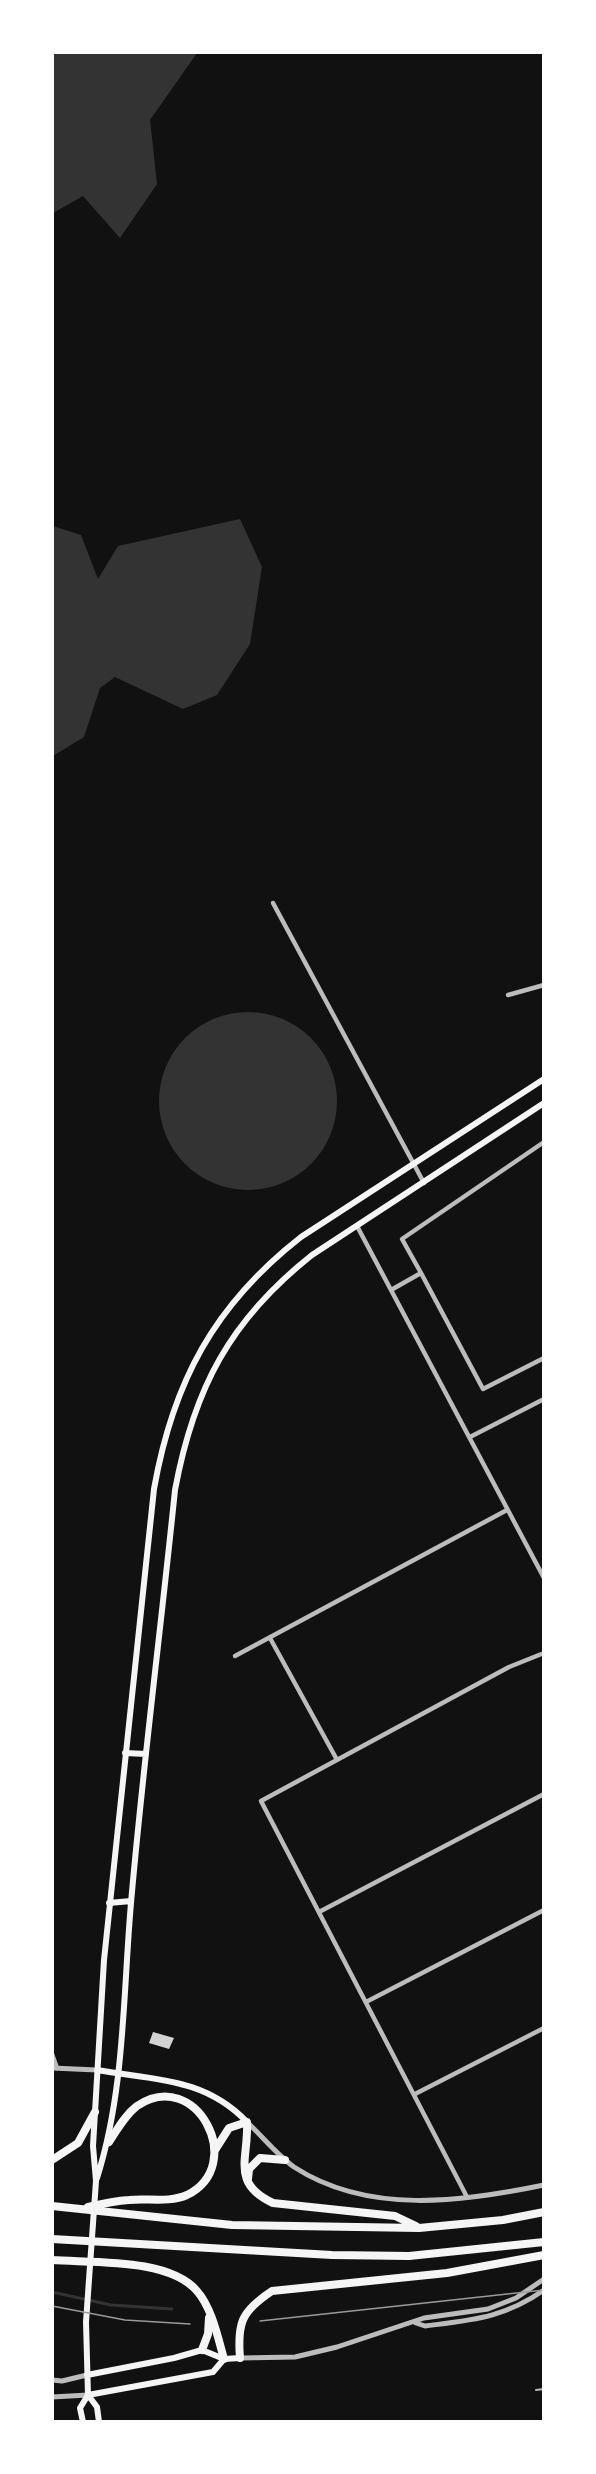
<!DOCTYPE html>
<style>
body{margin:0}
#map{position:relative;width:596px;height:2474px;overflow:hidden;background:#111;font-family:Signika,sans-serif}
canvas{display:block}
.frame{position:absolute;inset:0;border:54px solid #fff;pointer-events:none}
</style>
<div id="map">
<canvas width="596" height="2474"></canvas>
<div class="frame"></div>
</div>
<script>
const ctx = document.querySelector('canvas').getContext('2d');
ctx.lineJoin = 'round';
function fillPath(path, color) {
  ctx.fillStyle = color;
  ctx.fill(path, 'evenodd');
}
function stroke(path, color, width, dash) {
  ctx.strokeStyle = color;
  ctx.lineWidth = width;
  ctx.lineCap = dash ? 'butt' : 'round';
  ctx.setLineDash(dash || []);
  ctx.stroke(path);
}
fillPath(new Path2D(`
 M53,52L197,53L150,120L157,184L120,238L83,196L53,213Z
 M240,519L262,567L250,644L217,695L183,709L115,677L100,688L84,737L53,756V526L81,535L98,579L118,546Z
 M159 1101a89 89 0 1 1 178 0a89 89 0 1 1-178 0Z`), '#333');
stroke(new Path2D(`
 M52,2292L111,2305L172,2309`), '#333', 3);
fillPath(new Path2D(`
 M153,2032L174,2038L169,2049L149,2043Z`), '#d3d3d3');
stroke(new Path2D(`
 M536,2390L544,2389`), '#bcbcbc', 2);
stroke(new Path2D(`
 M273,903L424,1183
 M508,995L544,985
 M357,1226L544,1578
 M421,1273L483,1389L544,1358
 M391,1290L421,1273L402,1239L544,1142
 M470,1437L544,1399
 M270,1638L336,1758
 M235,1656L507,1510
 M319,1912L544,1794
 M366,2002L544,1910
 M52,2054L57,2068
 M415,2094L544,2028
 M467,2197L261,1801L509,1667L544,1653`), '#bcbcbc', 4.5);
stroke(new Path2D(`
 M52,2068L97,2070
 M248,2123C263,2137 277,2155 294,2167C368,2215 462,2202 544,2185
 M416,2323L425,2326C472,2320 504,2318 544,2290
 M240,2358L295,2357L337,2347L424,2318L488,2309L516,2298L544,2279
 M52,2380L62,2381L87,2375
 M52,2397L88,2395`), '#bcbcbc', 5);
stroke(new Path2D(`
 M125,1753L146,1754
 M109,1903L131,1901
 M97,2070C153,2080 204,2077 247,2122
 M97,2178C125,2090 123,1994 131,1903C143,1765 161,1628 175,1490C194,1388 230,1320 312,1255L544,1103
 M87,2375L174,2358L202,2350L224,2359L240,2358
 M88,2395L213,2372L224,2359
 M88,2395L97,2407L99,2422
 M83,2422L80,2408L88,2395L86,2322L96,2181L93,2146L104,1960L154,1489C173,1382 214,1305 301,1237L544,1079`), '#f5f5f5', 6);
stroke(new Path2D(`
 M215,2150L229,2128L247,2122C249,2158 230,2183 273,2203L395,2216L416,2226
 M52,2160L78,2143L95,2112
 M248,2179L249,2169L260,2158L285,2160
 M52,2206L232,2225L419,2228L503,2220L544,2212
 M88,2207C101,2204 115,2201 129,2200C148,2198 169,2203 187,2195C248,2165 196,2066 137,2106C125,2115 117,2130 109,2142
 M52,2239L332,2255L409,2256L544,2242
 M52,2260C93,2263 169,2258 197,2291C212,2308 218,2338 224,2359
 M202,2350L208,2334L209,2318
 M240,2358C237,2322 242,2311 272,2291L447,2273L544,2255`), '#f5f5f5', 8);
stroke(new Path2D(`
 M52,2306L125,2320L190,2324
 M260,2321L544,2290`), '#9a9a9a', 1.5);
</script>
